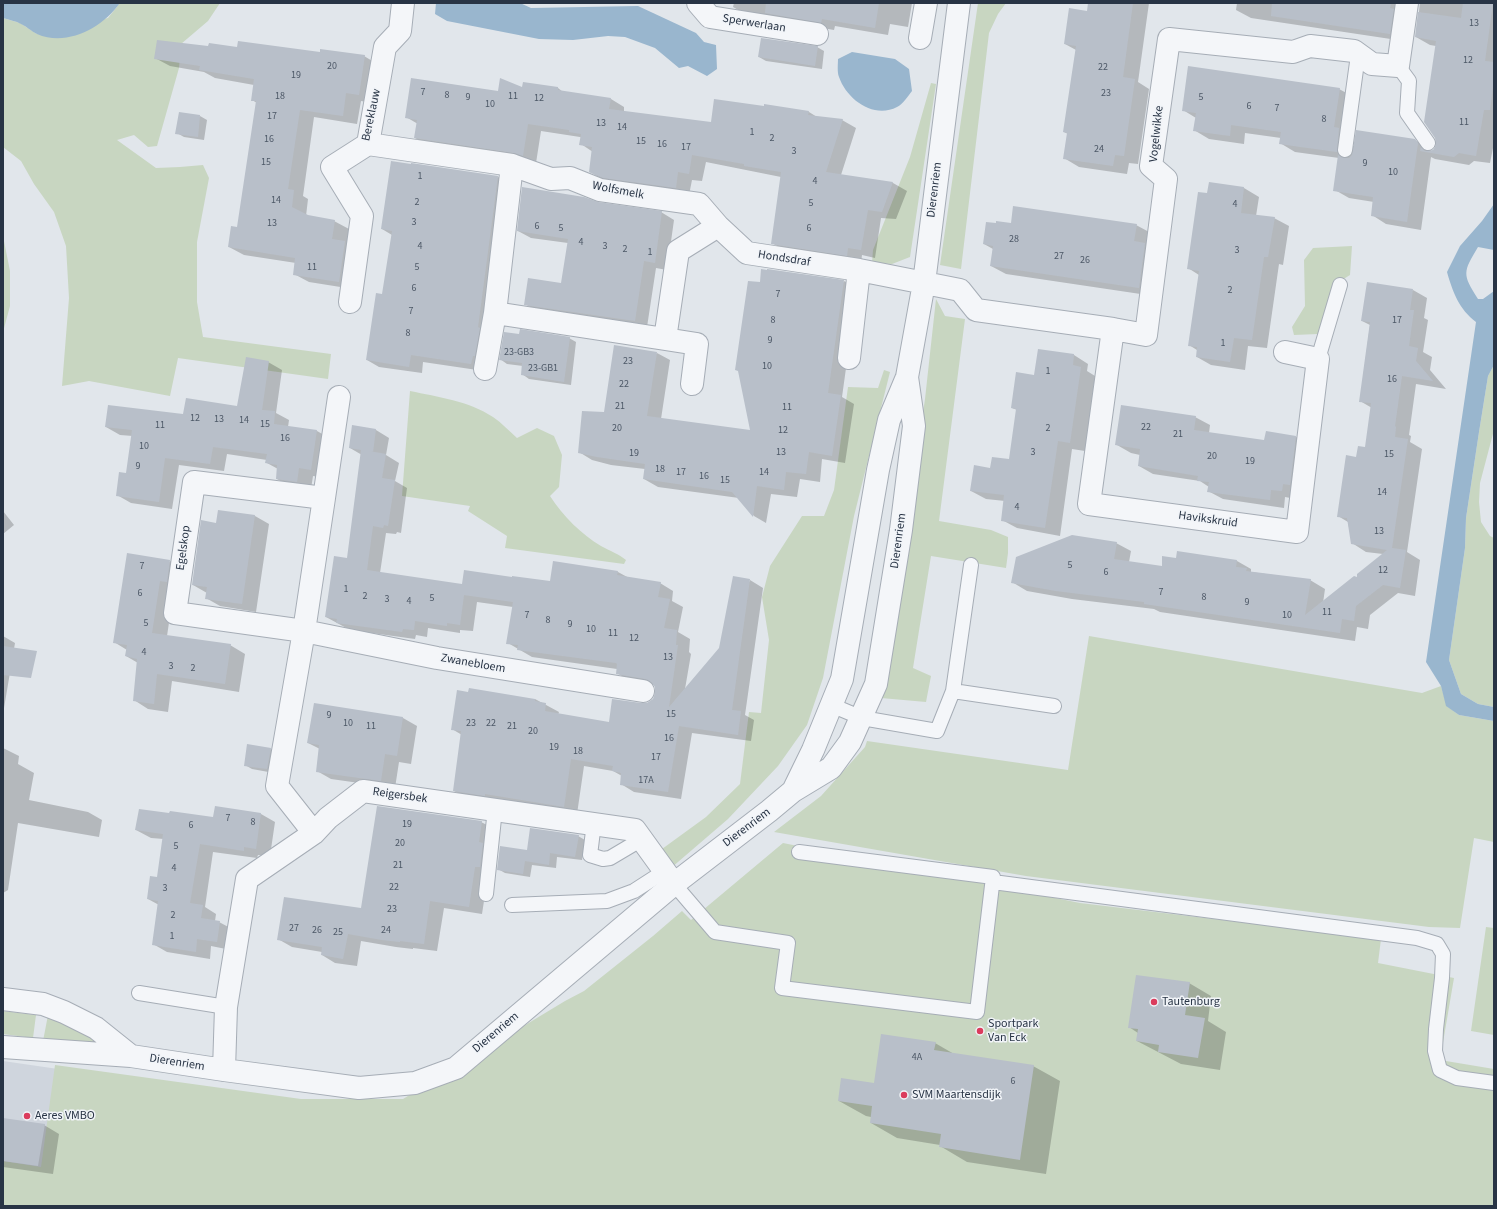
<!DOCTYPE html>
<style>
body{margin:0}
#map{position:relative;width:1497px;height:1209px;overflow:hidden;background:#e1e6eb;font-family:"Source Sans 3",sans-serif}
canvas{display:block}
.frame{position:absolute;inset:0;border:4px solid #283445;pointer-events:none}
</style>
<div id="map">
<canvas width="1497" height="1209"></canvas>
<div class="frame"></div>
</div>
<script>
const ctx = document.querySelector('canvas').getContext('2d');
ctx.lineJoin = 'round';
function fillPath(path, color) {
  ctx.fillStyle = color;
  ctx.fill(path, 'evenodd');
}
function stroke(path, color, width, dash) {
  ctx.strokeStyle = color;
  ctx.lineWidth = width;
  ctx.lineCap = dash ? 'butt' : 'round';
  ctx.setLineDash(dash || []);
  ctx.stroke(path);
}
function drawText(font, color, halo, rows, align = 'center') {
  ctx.font = font + ' "Source Sans 3",sans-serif';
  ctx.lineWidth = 3;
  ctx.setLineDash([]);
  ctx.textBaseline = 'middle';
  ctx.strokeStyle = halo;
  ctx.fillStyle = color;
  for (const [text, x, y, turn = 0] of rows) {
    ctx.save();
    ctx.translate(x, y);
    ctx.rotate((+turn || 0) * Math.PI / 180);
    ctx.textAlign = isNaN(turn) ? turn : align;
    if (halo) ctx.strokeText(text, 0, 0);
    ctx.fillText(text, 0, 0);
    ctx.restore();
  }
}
fillPath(new Path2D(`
 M3,1061L58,1069L42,1169L3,1164Z`), '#cfd5dd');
fillPath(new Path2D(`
 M120,3H220L208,21L181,44L179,68L157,146L148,147L134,135L117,140L156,168L180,167L203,165L209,178L197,242V302L203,337L331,354L328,379L178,358L170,396L89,381L62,386L69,298L66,246L54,212L34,184L21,161L3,147V18L20,23L37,34L108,18Z
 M978,3H1006L998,14L989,33L961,269L940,265Z
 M931,83L936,84L910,257L892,264L872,263L873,250L910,157Z
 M3,236L10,271V306L3,332Z
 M1352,246L1350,275L1334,285L1318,334L1294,335L1292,327L1305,306L1304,260L1313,248Z
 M936,299L945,316L965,319L939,521L991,530L1008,537V553L1006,568L931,556L913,668L931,676L926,702L881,698L925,399Z
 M1494,365V430L1480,483L1479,502L1481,522L1490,536L1494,538V707L1478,704L1461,694L1449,660L1465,548L1466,518L1479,432L1488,376Z
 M884,370L890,372L854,516L823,678L807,725L778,766L728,819L671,868L662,849L706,817L740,784L749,712L761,713L769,640L762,597L770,566L802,516H824L834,490L848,387L878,388Z
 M410,391C438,397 469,401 493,417C502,423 509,431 517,438L537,428L554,436L562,455L559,487L550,496C563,516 582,535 601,546C610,551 619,554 626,560L624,564L505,548L507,536L468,511L470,506L402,496Z
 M1089,636L1422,693L1441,686L1447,706L1459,715L1494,721V842L1474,838L1460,928L1429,927L1026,876L774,832L821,796L865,747L867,741L1068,770Z
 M783,843L1080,903L1381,939L1378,963L1454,978L1440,1060L1494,1069V1206H3V1161L41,1167L55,1065L301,1099H403L565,1001L584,991L653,936L682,911L691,920Z
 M1486,927L1494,928V1035L1471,1031Z
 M49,1010L90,1035L100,1049L43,1041Z
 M3,1011L36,1015L33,1038L3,1034Z`), '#c8d6c1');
fillPath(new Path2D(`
 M3,3H120C102,28 67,47 37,34C31,31 26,26 21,24C16,21 9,20 3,18Z
 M436,3H520L531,8L638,6L696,33L704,42L716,45L717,69L707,76L688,66L679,68L655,48L625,37L608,36L573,40L539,39L447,21L435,14Z
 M852,52L895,59L909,69L912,91C908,96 903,104 897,107C874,119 847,100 839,77C837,72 838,64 838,59Z
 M1494,204V250L1478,247C1463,272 1462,274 1478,299H1483L1494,291V365L1488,376L1479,432L1466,518L1465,548L1449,660L1461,694L1478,704L1494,707V721L1459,715L1446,706L1441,686L1426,662L1476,322C1459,309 1453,293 1447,272L1460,246L1482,221Z`), '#99b6ce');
fillPath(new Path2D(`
 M734,3H912L908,27L890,24L888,35L835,26L834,30L747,15L733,7Z
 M1089,3H1149L1138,82L1149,89L1138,164L1129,163L1127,174L1079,167L1064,158L1068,134L1064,132L1076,50L1065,44L1088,12Z
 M1237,3H1412L1404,41L1251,18L1236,10Z
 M1420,3H1494V143L1490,163L1474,161L1469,165L1435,159L1431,157L1421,230L1386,224L1372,215L1374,202L1349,198L1335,190L1339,158L1295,152L1280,143L1281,138L1245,133L1244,144L1209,139L1194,130L1196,118L1183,110L1339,89L1354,97L1353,146L1414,140L1429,148L1431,151H1433L1436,147V46L1430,45L1416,37Z
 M209,47L364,56L379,65L373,103L361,101L357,124L314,117L303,196L308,199L306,216L334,221L349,229L347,244L360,251L353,289L309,282L294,274L296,263L244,255L229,247L238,228L257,103L252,100L254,85L215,78L204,72L170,66L155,58Z
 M817,47L824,51L822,69L766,61L759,57Z
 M523,88H558L563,92L611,99L624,107V112L711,123L809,112L817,117L842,120L856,128L841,175L893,183L907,191L896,219L881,218L875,258L862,255L861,263L786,251L772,243L781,177L706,162L702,181L692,180L689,195L604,180L590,172L593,152L581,144L582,138L580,137L541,131L536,163L429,146L415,138L418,124L406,117L499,92Z
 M200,116L207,120L204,140L184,137L177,133Z
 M498,177L510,184L484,371L423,362L422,373L379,367L367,360L383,295L392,235L382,229Z
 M1210,183L1244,188L1259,197L1256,216L1274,218L1289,226L1283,265L1279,264L1267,348L1248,346L1245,370L1211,365L1197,357V350L1189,345L1199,275L1188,268L1208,194Z
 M661,212L674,220L667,270L656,268L647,327L537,311L525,304L562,284L568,243L531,238L518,231Z
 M1012,224L1136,225L1151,233L1154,296L1006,274L991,266L993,249L984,244Z
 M844,281L857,289L842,397L854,404L845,463L822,459L820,482L800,479L797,497L771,494L766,523L754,516L739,498L658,487L644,479L645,469L611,465L592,460L579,452L604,414L657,353L670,360L661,419L751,431Z
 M1413,290L1427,298L1424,318L1428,320L1423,352L1432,357L1430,370L1446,389L1416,384L1409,435L1411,436L1410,442L1422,449L1407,552L1420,560L1415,596L1398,593L1370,615L1368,629L1357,627L1355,641L1160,612L1154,609L1072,599L1027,591L1012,582L1116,543L1131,551L1129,562L1163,568L1177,559L1237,561L1251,569V572L1310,580L1325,589L1323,603L1358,578L1383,554L1366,552L1352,543L1348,522L1338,516L1357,458L1366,448L1372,408L1360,401L1370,325L1362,321Z
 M520,335L569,338L576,342L571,385L529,379L522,374L523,366L507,364L500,359Z
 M1074,355L1088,364L1087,371L1095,376L1085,451L1072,449L1060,536L1017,528L1002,520L1005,501L986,499L971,491L991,469L1010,460L1017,410L1012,408L1035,376Z
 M268,362L282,370L276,413L289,420L288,427L317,431L331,439L325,478L313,476L311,489L291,487L277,479L278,469L267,463V460L227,454L224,471L179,465L172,509L131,503L117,495L127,474L133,436L120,435L106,427L238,407Z
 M1195,417L1210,425L1209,433L1265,442L1296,437L1310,445L1296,499L1285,497L1284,508L1223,499L1208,491L1209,487L1200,481L1153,474L1139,466L1140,455L1131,453L1117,445Z
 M353,426L376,430L389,438L386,455L399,463L395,481L407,488L401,533L397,532L396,534L386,533L380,573L463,585L512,578L551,582L618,572L629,578L660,583L673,591L672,601L683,607L678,632L690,639L689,652L691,654L685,689L720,648L750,580L763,588L745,715L754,720L751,741L692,733L681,799L634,792L621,784L622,776L613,771L584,766L577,814L467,798L454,791L462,735L452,729L535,699L559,712L558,715L610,723L641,704L648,703L654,699L656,694L655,685L630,681L617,673V669L532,657L508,643L513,607L477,602L473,631L460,630V633L428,628L427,637L416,635L415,639L350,630L326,617L348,559L362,455L350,448Z
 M3,511L14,525L3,534Z
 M219,511L255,516L269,524L256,612L220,606L206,598L207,593L193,585L217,524Z
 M170,561L184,569L174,589L167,636L230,645L245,654L239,692L172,681L168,712L148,709L134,700L138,663L126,656L127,650L114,642Z
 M3,636L15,643L3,714Z
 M403,718L417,726L411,764L399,762L395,788L331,779L317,771L320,749L308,743Z
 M3,748L19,756L18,764L34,773L29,800L88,812L102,820L99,837L18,823L8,890L3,893Z
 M271,749L278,753L274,773L252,769L245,765Z
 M216,807L261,814L275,822L270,856L258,855L257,858L213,852L205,907L216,914L215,921L219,922L234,930L231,950L211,946L210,959L167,952L153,944L159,905L148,899L158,878L164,839L151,838L136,830L214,819Z
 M481,822L495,829L482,914L444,908L437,951L413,948V949L396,947L361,941L357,966L335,963L322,955V952L292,947L278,939L361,909Z
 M578,836L585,840L582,860L557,857L556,868L532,865L530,877L505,873L498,869L527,851Z
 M1189,983L1211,996L1208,1021L1226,1032L1220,1070L1181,1064L1137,1041L1138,1033L1129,1027Z
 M935,1043L954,1054L1033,1066L1060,1081L1046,1174L967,1162L940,1146V1145L897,1138L871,1123V1117L866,1116L839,1101L875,1084Z
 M3,1119L44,1125L59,1134L53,1174L3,1167Z`), '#0003');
fillPath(new Path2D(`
 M766,3H879L875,28L822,19L821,23L765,13Z
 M1088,3H1133L1123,77L1135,79L1124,156L1115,155L1113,166L1063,159L1067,133L1063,132L1076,46L1064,44L1069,8L1087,11Z
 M1272,3H1391L1390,8L1394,9L1390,34L1271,16Z
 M1463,3H1493L1485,61L1494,62V78L1490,110H1484L1476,156L1459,153L1454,157L1420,151L1421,147L1425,151L1433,150L1435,147L1436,143L1435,138L1424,122L1436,41L1415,37L1418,12L1461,18Z
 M761,38L818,46L815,66L758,57Z
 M157,40L208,46L209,43L237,47L238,41L320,52V49L365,55L359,95L346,93L343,116L300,110L288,189L294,190L292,207L308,215L335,220L332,239L345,241L339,282L293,275L295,258L228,247L231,226L237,227L256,101H251L254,79L199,70L200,66L154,59Z
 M1188,66L1340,88L1334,127L1339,128L1337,152L1279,144L1281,132L1231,125L1230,136L1193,131L1196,113L1182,111Z
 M411,78L498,91L500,78L522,87L523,82L558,87V90L611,98L609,109L711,122L714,99L764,106V104L809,111L808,115L843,119L826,172L893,182L882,212L868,210L861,250L848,248L847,256L771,244L781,172L744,166V164L692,155L689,174L678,172L676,188L603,178L589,172L592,147L579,145L581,134L569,132V130L528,124L523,156L514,153L414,138L417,120L405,118Z
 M179,112L200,115L198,137L175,134Z
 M1356,130L1415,139L1418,143L1407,222L1371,216L1373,197L1333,191L1338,155L1344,158H1349L1352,155Z
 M391,161L411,164V163L498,176L478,327L480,328L475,356H473L471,364L411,355L409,367L366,360L376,293L382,294L392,231L381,229Z
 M1209,182L1244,187L1241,213L1275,217L1268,257H1264L1252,340L1234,338L1230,362L1196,357L1197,347L1188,346L1199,271L1187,269L1198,192L1207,193Z
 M522,187L584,197L598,202L662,211L655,263L644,261L635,321L524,305L528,278L561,283L568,239L517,231Z
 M1013,206L1137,224L1134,241L1145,243L1139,288L990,266L993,246L983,244L986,222L996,223V221L1011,223Z
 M761,269L767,270V269L844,280L828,393L841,395L832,456L809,452L806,474L786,472L784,490L757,486L753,517L732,492L643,479L645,464L597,457L578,453L582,411L604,412L614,345L657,352L647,416L750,430L738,371L735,370L748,281L760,282Z
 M1367,282L1413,289L1410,310H1414L1409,346L1418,348L1416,361L1433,381L1402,376L1395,426L1396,427L1395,437L1408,439L1392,548L1406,550L1400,588L1383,585L1356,606L1354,621L1342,619L1340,633L1144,604V602L1056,591L1011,583L1016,557L1072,535L1117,542L1114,559L1162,566V556L1176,558L1177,551L1237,560L1236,567L1247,568L1246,571L1311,579L1305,615L1354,576L1357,577V574L1387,550L1351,544L1347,518L1337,517L1346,455L1356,457L1358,446L1365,447L1371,403L1359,402L1370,322L1361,321Z
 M520,329L570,337L564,382L521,375L522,363L499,360L504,332L519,334Z
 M1038,349L1074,354L1073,365L1081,367L1070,443L1058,441L1045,528L1001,521L1004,495L970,491L974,465L990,468L992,457L1009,459L1016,409L1011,408L1016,372L1034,375Z
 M246,357L269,361L262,410L275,411L274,424L317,430L311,470L299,468L297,482L276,479L277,465L265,463L267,454L213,447L210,464L165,458L159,502L116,496L119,472L126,473L132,430L105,427L108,405L183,414L186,398L237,406Z
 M1121,405L1196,416L1194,430L1264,440L1266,431L1296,436L1290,485L1283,484L1282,491L1271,490L1270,500L1207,492L1209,482L1197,481L1198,476L1138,466L1140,449L1115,445Z
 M352,425L376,429L373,452L369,451L386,454L382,478L395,480L388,526L384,525L383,528L373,526L367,570L462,584L464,570L512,577V576L550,581L553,561L618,571L617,575L661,582L658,597L670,599L664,628L677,630L676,645H678L669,707L719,648L733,576L750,579L732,710L741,711L738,735L679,726L668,792L620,785L621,773L612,771L613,766L571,759L564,807L485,794V796L453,791L461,731L451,730L457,690L468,692L469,688L535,699V701L546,703L545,711L609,722L612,699L641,703H647L653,699L655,693V687L651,682L645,679L616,674L617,664L616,663L517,650L518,645L506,644L513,602L464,595L460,625L447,623V626L415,621L414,630L403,629L402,632L336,623L337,619L325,617L334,556L347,558L361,450L349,448Z
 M218,510L255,515L242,604L205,599L207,587L192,585L201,520L216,523Z
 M127,553L170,560L167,582L160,581L152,633L231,644L225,684L157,674L154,704L133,701L137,659L125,656L127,645L113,643Z
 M3,646L37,651L31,678L3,675Z
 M314,703L403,717L397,756L385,754L381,781L316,772L319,745L307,743Z
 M247,744L271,748L267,769L244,766Z
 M215,806L261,813L256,849L244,847V851L200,844L190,903L203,905L201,918L220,921L217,942L197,939L196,952L152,945L158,901L147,899L150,876L157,877L163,834L135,830L139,809L169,813L170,811L213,817Z
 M377,806L482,821L479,842L483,843L480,867H475L469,907L430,901L424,944L400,941V942L382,940L348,934L343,959L321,955L322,947L277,940L284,897L361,908Z
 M530,828L579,835L575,857L550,853L549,865L525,861L523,874L497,870L500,846L527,850Z
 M1136,975L1190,982L1185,1015L1205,1018L1198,1058L1158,1052L1159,1045L1136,1041L1138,1029L1128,1028Z
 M881,1034L936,1042L934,1050L1034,1065L1020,1160L939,1147L941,1134L870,1123L872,1106L838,1101L841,1078L874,1083Z
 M3,1118L45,1124L38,1166L3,1161Z`), '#b8bfc9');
const lane = new Path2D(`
 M1398,66L1409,81L1407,113L1428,143
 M1345,150L1358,55
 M1318,359L1340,285
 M971,565L953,691L1054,706
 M831,705L862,718L937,731L953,691
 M594,823L590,855L603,859L610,858L642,839
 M993,882L1417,938L1437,944L1443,954L1442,978L1436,1029L1435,1051L1440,1070L1457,1078L1494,1083
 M674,884L715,932L788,943L782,988L977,1012L993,877L799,852
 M486,894L495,809
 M512,905L607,901L634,891L665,871
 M139,993L226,1007`);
const street = new Path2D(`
 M698,3L710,17L817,34
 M920,38L926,3
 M368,144L512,165L551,179L570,178L600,190L699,204L718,226
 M350,302L362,216L332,167L368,144L385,47L400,31L403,3
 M495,313L665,339
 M1113,329L1089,504L1297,532L1318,359L1285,352
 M849,358L859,270
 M485,369L495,313L512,165
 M692,384L697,344L665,339L678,251L718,226L747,253L859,270L960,290L976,310L1113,329L1146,335L1166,179L1151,166L1169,39L1293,52L1310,46L1354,51L1372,64L1398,66L1407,3
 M324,498L339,397
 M793,791L813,750L842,679L878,470L889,420L907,377L924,283L959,3
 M314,833L277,786L304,631L324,498L194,482L175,613L304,631L437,658L643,691
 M3,999L43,1004L64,1012L96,1028L131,1056
 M3,1047L131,1056L224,1070L359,1088L415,1083L456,1068L674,884L769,811L793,791L831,768L850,742L876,684L901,530L914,426L907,377
 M224,1070L226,1007L247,879L314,833L328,818L363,791L635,830L674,884`);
stroke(lane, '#a6adb6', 16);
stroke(street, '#a6adb6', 24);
stroke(lane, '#f4f6f9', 14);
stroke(street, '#f4f6f9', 22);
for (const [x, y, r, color] of [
 [1154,1002,4,"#db3b5c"],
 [980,1031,4,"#db3b5c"],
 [904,1095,4,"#db3b5c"],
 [27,1116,4,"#db3b5c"]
]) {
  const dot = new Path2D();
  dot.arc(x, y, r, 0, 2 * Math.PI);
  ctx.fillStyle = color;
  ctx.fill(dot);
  stroke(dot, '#f1f4f8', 1.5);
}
drawText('10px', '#4c5766', null, [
 ["13",1474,24],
 ["12",1468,61],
 ["20",332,67],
 ["22",1103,68],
 ["19",296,76],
 ["7",423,93],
 ["23",1106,94],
 ["8",447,96],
 ["18",280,97],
 ["11",513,97],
 ["9",468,98],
 ["5",1201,98],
 ["12",539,99],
 ["10",490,105],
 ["6",1249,107],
 ["7",1277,109],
 ["17",272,117],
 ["8",1324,120],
 ["11",1464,123],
 ["13",601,124],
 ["14",622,128],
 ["1",752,133],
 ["2",772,139],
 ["16",269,140],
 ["15",641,142],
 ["16",662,145],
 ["17",686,148],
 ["24",1099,150],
 ["3",794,152],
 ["15",266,163],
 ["9",1365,164],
 ["10",1393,173],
 ["1",420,177],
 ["4",815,182],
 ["14",276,201],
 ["2",417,203],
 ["5",811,204],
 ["4",1235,205],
 ["3",414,223],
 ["13",272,224],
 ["6",537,227],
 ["5",561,229],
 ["6",809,229],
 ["28",1014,240],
 ["4",581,243],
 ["4",420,247],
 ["3",605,247],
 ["2",625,250],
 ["3",1237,251],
 ["1",650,253],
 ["27",1059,257],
 ["26",1085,261],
 ["11",312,268],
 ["5",417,268],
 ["6",414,289],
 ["2",1230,291],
 ["7",778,295],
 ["7",411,312],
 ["8",773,321],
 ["17",1397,321],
 ["8",408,334],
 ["9",770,341],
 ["1",1223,344],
 ["23-GB3",519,353],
 ["23",628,362],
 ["10",767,367],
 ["23-GB1",543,369],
 ["1",1048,372],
 ["16",1392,380],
 ["22",624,385],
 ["21",620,407],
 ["11",787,408],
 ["12",195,419],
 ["13",219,420],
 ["14",244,421],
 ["15",265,425],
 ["11",160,426],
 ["22",1146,428],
 ["20",617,429],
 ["2",1048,429],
 ["12",783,431],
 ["21",1178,435],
 ["16",285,439],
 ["10",144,447],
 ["13",781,453],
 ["3",1033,453],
 ["19",634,454],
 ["15",1389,455],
 ["20",1212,457],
 ["19",1250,462],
 ["9",138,467],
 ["18",660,470],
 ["17",681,473],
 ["14",764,473],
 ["16",704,477],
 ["15",725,481],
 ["14",1382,493],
 ["4",1017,508],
 ["13",1379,532],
 ["5",1070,566],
 ["7",142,567],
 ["12",1383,571],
 ["6",1106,573],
 ["1",346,590],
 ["7",1161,593],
 ["6",140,594],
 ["2",365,597],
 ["8",1204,598],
 ["5",432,599],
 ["3",387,600],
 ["4",409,602],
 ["9",1247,603],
 ["11",1327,613],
 ["7",527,616],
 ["10",1287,616],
 ["8",548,621],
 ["5",146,624],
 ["9",570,625],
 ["10",591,630],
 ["11",613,634],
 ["12",634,639],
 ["4",144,653],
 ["13",668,658],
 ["3",171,667],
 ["2",193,669],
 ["15",671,715],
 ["9",329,716],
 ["10",348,724],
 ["23",471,724],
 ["22",491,724],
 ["11",371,727],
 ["21",512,727],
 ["20",533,732],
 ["16",669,739],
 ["19",554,748],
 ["18",578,752],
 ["17",656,758],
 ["17A",646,781],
 ["7",228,819],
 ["8",253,823],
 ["19",407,825],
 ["6",191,826],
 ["20",400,844],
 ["5",176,847],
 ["21",398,866],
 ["4",174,869],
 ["22",394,888],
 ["3",165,889],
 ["23",392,910],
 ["2",173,916],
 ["27",294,929],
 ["26",317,931],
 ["24",386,931],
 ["25",338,933],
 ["1",172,937],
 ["4A",917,1058],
 ["6",1013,1082]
]);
drawText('12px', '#283445', '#f1f4f8', [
 ["Sperwerlaan",754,24,9],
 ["Bereklauw",372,115,-78],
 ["Vogelwikke",1157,134,-84],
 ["Dierenriem",935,190,-83],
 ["Wolfsmelk",618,191,11],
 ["Hondsdraf",784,259,9],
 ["Havikskruid",1208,520,8],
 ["Dierenriem",899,541,-82],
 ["Egelskop",184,548,-82],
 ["Zwanebloem",473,664,10],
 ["Reigersbek",400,796,8],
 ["Dierenriem",747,828,-37],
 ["Dierenriem",496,1033,-40],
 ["Dierenriem",177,1063,9]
]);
drawText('12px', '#283445', '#f1f4f8', [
 ["Tautenburg",1162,1002],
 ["Sportpark",988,1024],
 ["Van Eck",988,1038],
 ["SVM Maartensdijk",912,1095],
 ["Aeres VMBO",35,1116]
], 'left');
</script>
